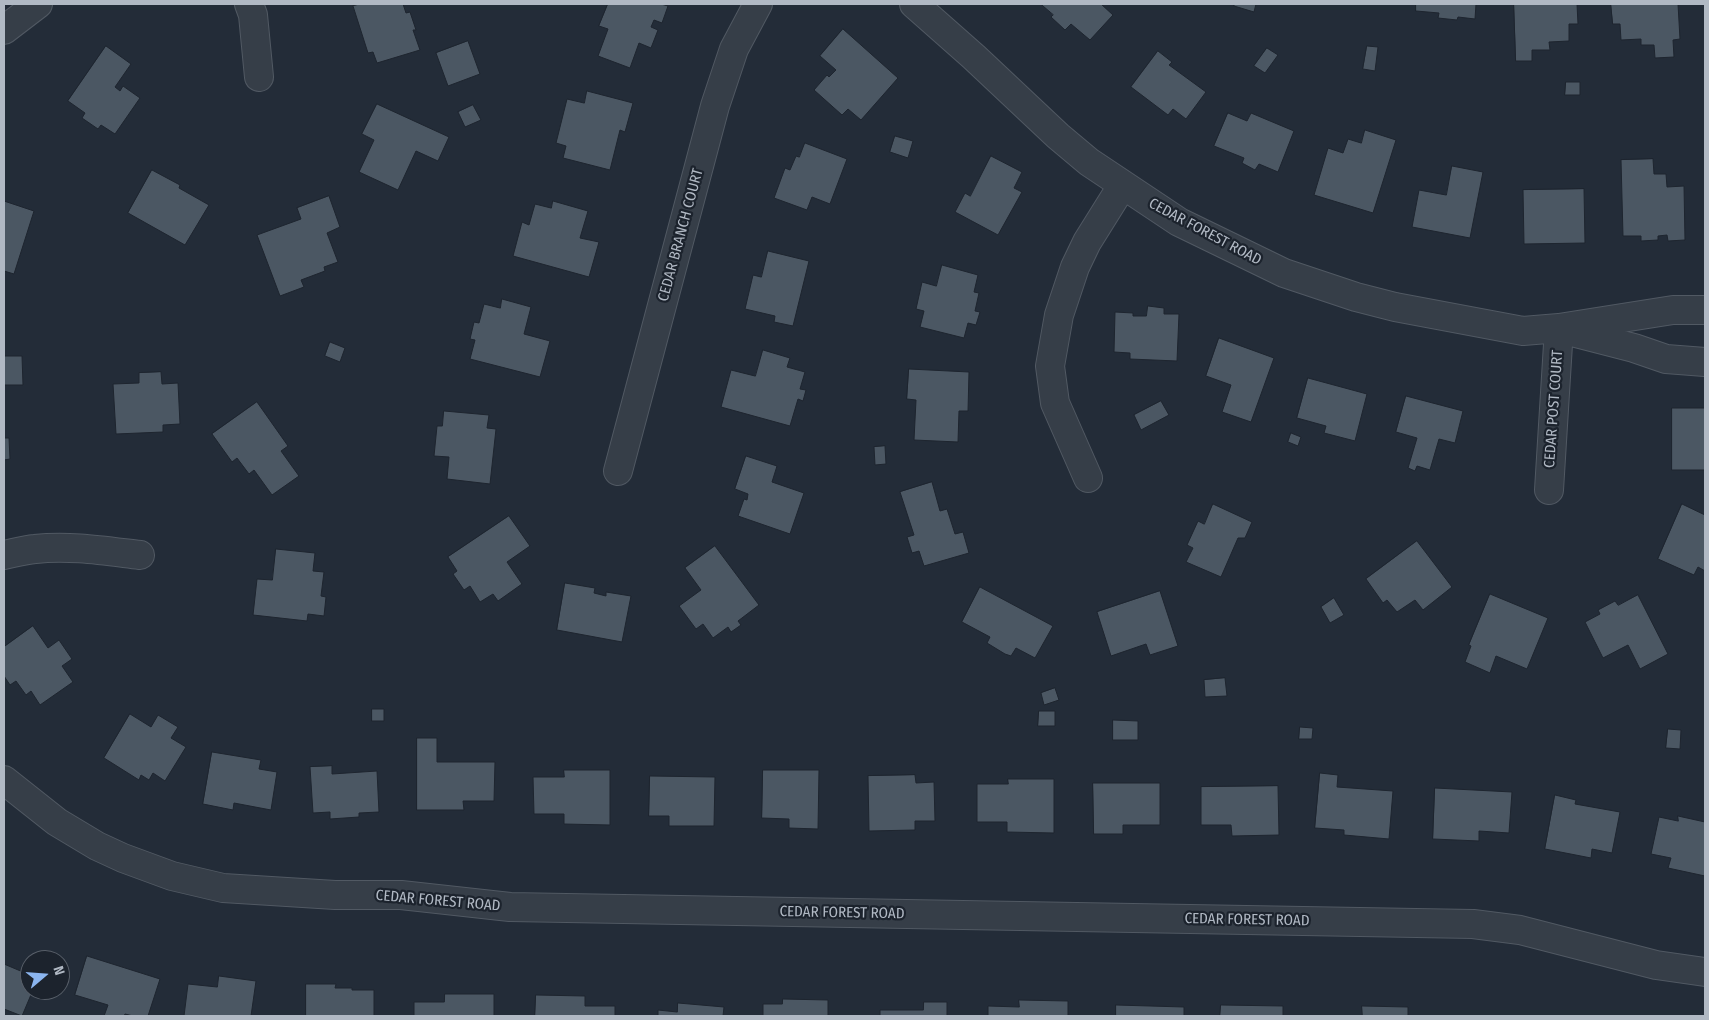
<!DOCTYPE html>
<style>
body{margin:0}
#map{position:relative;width:1709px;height:1020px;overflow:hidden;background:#232c38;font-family:"Fira Sans Condensed",sans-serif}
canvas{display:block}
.frame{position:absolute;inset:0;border:5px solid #b1b9c4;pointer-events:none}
.north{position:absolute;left:20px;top:950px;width:50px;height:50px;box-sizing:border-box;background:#1c232d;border:1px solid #585f69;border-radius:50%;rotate:72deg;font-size:14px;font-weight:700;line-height:20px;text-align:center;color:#b1b9c4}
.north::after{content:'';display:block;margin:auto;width:18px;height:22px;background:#8bb5ef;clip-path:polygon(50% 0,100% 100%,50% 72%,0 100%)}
</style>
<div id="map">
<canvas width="1709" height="1020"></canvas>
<div class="frame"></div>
<div class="north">N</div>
</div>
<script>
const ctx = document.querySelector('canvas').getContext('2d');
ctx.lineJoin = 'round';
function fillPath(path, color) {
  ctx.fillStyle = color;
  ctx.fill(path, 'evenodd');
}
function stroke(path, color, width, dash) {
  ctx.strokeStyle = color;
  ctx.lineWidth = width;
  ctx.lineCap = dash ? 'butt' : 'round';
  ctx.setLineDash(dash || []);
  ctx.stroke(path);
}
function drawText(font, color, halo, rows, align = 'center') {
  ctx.font = font + ' "Fira Sans Condensed",sans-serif';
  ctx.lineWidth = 4.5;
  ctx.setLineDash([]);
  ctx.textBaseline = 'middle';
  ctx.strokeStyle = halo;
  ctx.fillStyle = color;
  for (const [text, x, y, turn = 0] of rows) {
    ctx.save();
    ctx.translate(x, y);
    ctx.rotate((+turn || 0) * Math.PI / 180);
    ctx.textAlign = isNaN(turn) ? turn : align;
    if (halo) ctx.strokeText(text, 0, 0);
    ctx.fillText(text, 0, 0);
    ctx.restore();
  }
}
const building = new Path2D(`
 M360,4H403L406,13L410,12L416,30H413L420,50L377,63L373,52L368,53L353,6Z
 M608,4H661L668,6L662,23L654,20L651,27L658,30L651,48L639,43L630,68L598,56L608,29L599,26Z
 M1041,4H1101L1113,15L1090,40L1071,24L1065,30L1051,17L1053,15Z
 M1235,4H1256L1254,12L1234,6Z
 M1416,4H1476L1475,19L1458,17L1457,20L1438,18L1439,13L1416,11Z
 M1514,4H1577L1578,24H1569V41L1549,42L1550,50H1532V61H1516Z
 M1611,4H1678L1680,39L1673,40L1674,57L1655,58L1654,45H1641V39L1621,40L1620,24H1613Z
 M843,29L898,78L861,120L848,109L842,115L814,90L827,75L829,77L836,70L820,56Z
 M468,41L480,74L448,86L436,53Z
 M106,46L131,64L115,87L120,91L123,86L140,98L115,134L101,125L98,129L82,118L85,113L68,101Z
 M1367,46L1378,47L1375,71L1363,69Z
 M1267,48L1278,55L1265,73L1254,66Z
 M1158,51L1172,62L1169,65L1206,92L1186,119L1173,109L1168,115L1131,87Z
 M1566,82H1580V95H1565Z
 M587,91L633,103L625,132L620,130L610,170L563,158L566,146L556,143L567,99L584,103Z
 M377,104L449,137L438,161L416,151L398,190L359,172L374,140L362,134Z
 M473,105L481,120L465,127L458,112Z
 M1228,113L1247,121L1251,113L1294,131L1278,172L1259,164L1255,170L1242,163L1244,158L1214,146Z
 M1365,130L1396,140L1373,213L1314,195L1328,148L1343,153L1348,139L1361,143Z
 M895,136L913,141L908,158L890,152Z
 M805,143L847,159L830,204L812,197L807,210L774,198L785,168L790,170L796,156L799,157Z
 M991,156L1022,172L1014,188L1022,192L998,235L955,212L965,193L970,196Z
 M1653,159L1654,174H1666L1667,187L1684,186L1685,240L1668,241L1667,235L1658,236V240L1641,241V236H1623L1621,160Z
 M1452,166L1483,172L1470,238L1412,227L1419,190L1446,195Z
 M152,170L180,185L179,188L209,205L185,245L128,213Z
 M1584,189L1585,243L1524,244L1523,190Z
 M329,196L340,227L327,233L338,262L324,267L325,271L301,280L304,287L280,296L257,235L301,219L297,208Z
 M4,201L34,211L14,274L4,271Z
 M553,201L588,211L580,238L599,242L589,277L513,256L522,222L529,225L535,204L551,208Z
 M768,251L809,261L793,326L774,322L775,316L745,309L753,275L761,277Z
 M942,265L978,275L974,292L979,293L975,311L980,312L976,325L968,323L964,338L920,327L924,311L916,309L922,282L936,286Z
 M502,299L531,307L524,334L550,341L540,377L470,359L475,340L470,339L474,322L479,323L484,304L500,308Z
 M1148,306L1164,308V314H1179L1177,361L1130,359V353L1114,352L1115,312L1133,313V316H1146Z
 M1219,338L1274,358L1251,422L1222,412L1231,385L1206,376Z
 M330,342L345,348L340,362L325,356Z
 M763,350L790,358L787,367L805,372L800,389L806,390L803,401L798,399L790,426L721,407L731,370L755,376Z
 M4,356H22L23,385H4Z
 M909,369L969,372L968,411H959L958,442L914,440L916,400L907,399Z
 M161,372L162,384L178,383L180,424L163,425V432L116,434L113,384L139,383V373Z
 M1308,378L1367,394L1355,441L1324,433L1326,426L1297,418Z
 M1406,396L1463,411L1455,443L1439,439L1430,470L1417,466L1415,471L1408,468L1417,438L1396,432Z
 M1161,401L1169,415L1141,430L1134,415Z
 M257,402L288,446L281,451L299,476L272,495L254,470L249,474L237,458L232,462L212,434Z
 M1672,408H1705V470H1672Z
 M444,411L489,415L487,428L496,429L490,484L447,479L449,457L434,456L437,426H442Z
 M1291,433L1301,437L1298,446L1288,442Z
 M4,434V438H9L10,459L4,460Z
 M885,446L886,464L875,465L874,447Z
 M746,456L777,466L772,482L804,493L790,534L738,516L744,499L747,500L748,494L735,489Z
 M932,482L940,511L947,509L955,534L963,532L969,553L924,566L919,551L912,553L907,537L914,535L900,492Z
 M1213,504L1252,522L1245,538H1238L1221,577L1186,562L1193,548L1187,545L1198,521L1204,524Z
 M1682,504L1705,515V571L1698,567L1694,575L1658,559Z
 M509,516L530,546L507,562L522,584L498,601L493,594L480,602L470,586L464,590L453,574L457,571L448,557Z
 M1417,541L1452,587L1423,610L1415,600L1397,612L1387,600L1383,603L1366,579Z
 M715,546L759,605L738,621L741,625L731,632L728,627L713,638L703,624L696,629L679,606L701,590L685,568Z
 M276,549L315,553L313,571L324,572L321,596L326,597L324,616L308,614L307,621L253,615L257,579L272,580Z
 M565,583L595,588L594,593L606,596V592L631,596L622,642L557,630Z
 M980,587L1053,626L1035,658L1016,648L1011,656L1005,654L987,643L990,637L962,622Z
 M1160,591L1178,646L1150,655L1146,644L1111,656L1097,612Z
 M1490,594L1548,618L1527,669L1496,656L1490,673L1465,662L1471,646L1469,645Z
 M1638,595L1668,654L1640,669L1628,645L1603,658L1585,622L1600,614L1598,610L1615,601L1618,605Z
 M1334,598L1344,615L1330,623L1321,607Z
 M33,626L48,648L59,640L72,659L62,666L73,682L40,705L31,691L26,695L16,681L10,685L4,676V647Z
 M1225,678L1227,696L1205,697L1204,680Z
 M1055,688L1059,700L1044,705L1041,693Z
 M372,709H384V721H372Z
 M1039,711H1055V726H1038Z
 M130,714L151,727L158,715L178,727L171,738L186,747L165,781L153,773L149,780L141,775L139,780L104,758Z
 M1113,720L1138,721V740H1113Z
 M1300,727L1313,728L1312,739H1299Z
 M1668,729L1681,730L1680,749L1666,748Z
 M417,738H437V762H495L494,801H463L464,810H417Z
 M212,752L261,760L259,769L277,772L271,810L234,803L233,810L203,804Z
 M332,766V774L377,771L379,812L359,813V817L330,819V812L313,813L310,767Z
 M564,770H610V825L564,824V814H534L533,777H564Z
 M763,770H819L818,829L789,828V819L762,818Z
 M1320,773L1338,775L1337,787L1393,791L1389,839L1344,835V830L1315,828Z
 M915,775L916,783L934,782L935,821H915V830L869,831L868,776Z
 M650,776L715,777L714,826H669V816H649Z
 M1008,779H1054V833L1007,832V822H977V784H1008Z
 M1093,783H1160V825H1123V834H1094Z
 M1278,786L1279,835L1232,836L1231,825H1201V787Z
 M1435,788L1512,792L1509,833L1479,831V841L1433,839Z
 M1555,795L1576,800L1575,804L1620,812L1612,853L1592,849L1591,858L1545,849Z
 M1678,816L1705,822V876L1668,868L1671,858L1651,854L1659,817L1678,821Z
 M87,956L160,979L148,1016H133L125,1014L124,1016H104L108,1005L75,995Z
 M4,964L30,975V990H33L22,1016L4,1009Z
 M219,976L256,981L251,1016H184L188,984L217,987Z
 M306,984H336L335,988H352V990H374V1016H306Z
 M445,994H494V1016H414V1002H444Z
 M536,995L585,996V1006H615V1016H535Z
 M783,999L828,1000V1016H763V1004H782Z
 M1019,1000L1068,1001V1016H988V1006L1019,1007Z
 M924,1002H947V1016H880V1010H923Z
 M678,1003L724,1007L723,1016H658V1010L677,1012Z
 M1116,1005L1184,1007V1016H1116Z
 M1221,1005L1283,1006V1016H1220Z
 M1362,1006L1408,1007V1016H1332H1362Z`);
fillPath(building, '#4b5763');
stroke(building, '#1e252f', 1);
const minor = new Path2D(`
 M249,4L253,15L259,77
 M914,4L974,57L1058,136L1089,162L1179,222L1284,273L1356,297L1395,307L1523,331L1559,328L1673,310H1705
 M4,30L38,4
 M1568,331L1634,348L1666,359L1705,362
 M618,471L715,106L734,49L758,4
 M1088,478L1055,403L1050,366L1059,315L1075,267L1087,242L1122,186
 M1549,490L1559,328
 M4,555C14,553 24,550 35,549C70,545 106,551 140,555
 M4,780L57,822L97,846L123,858L172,876L223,888L335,895H401L510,907L1473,924L1520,930L1656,965L1705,972`);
stroke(minor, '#515963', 30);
stroke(minor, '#363e48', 28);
drawText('15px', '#b1b9c4', '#1c232d', [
 ["CEDAR FOREST ROAD",1205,232,28],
 ["CEDAR BRANCH COURT",681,235,-75],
 ["CEDAR POST COURT",1554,409,-86],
 ["CEDAR FOREST ROAD",438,901,5],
 ["CEDAR FOREST ROAD",842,913,1],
 ["CEDAR FOREST ROAD",1247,920,1]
]);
</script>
